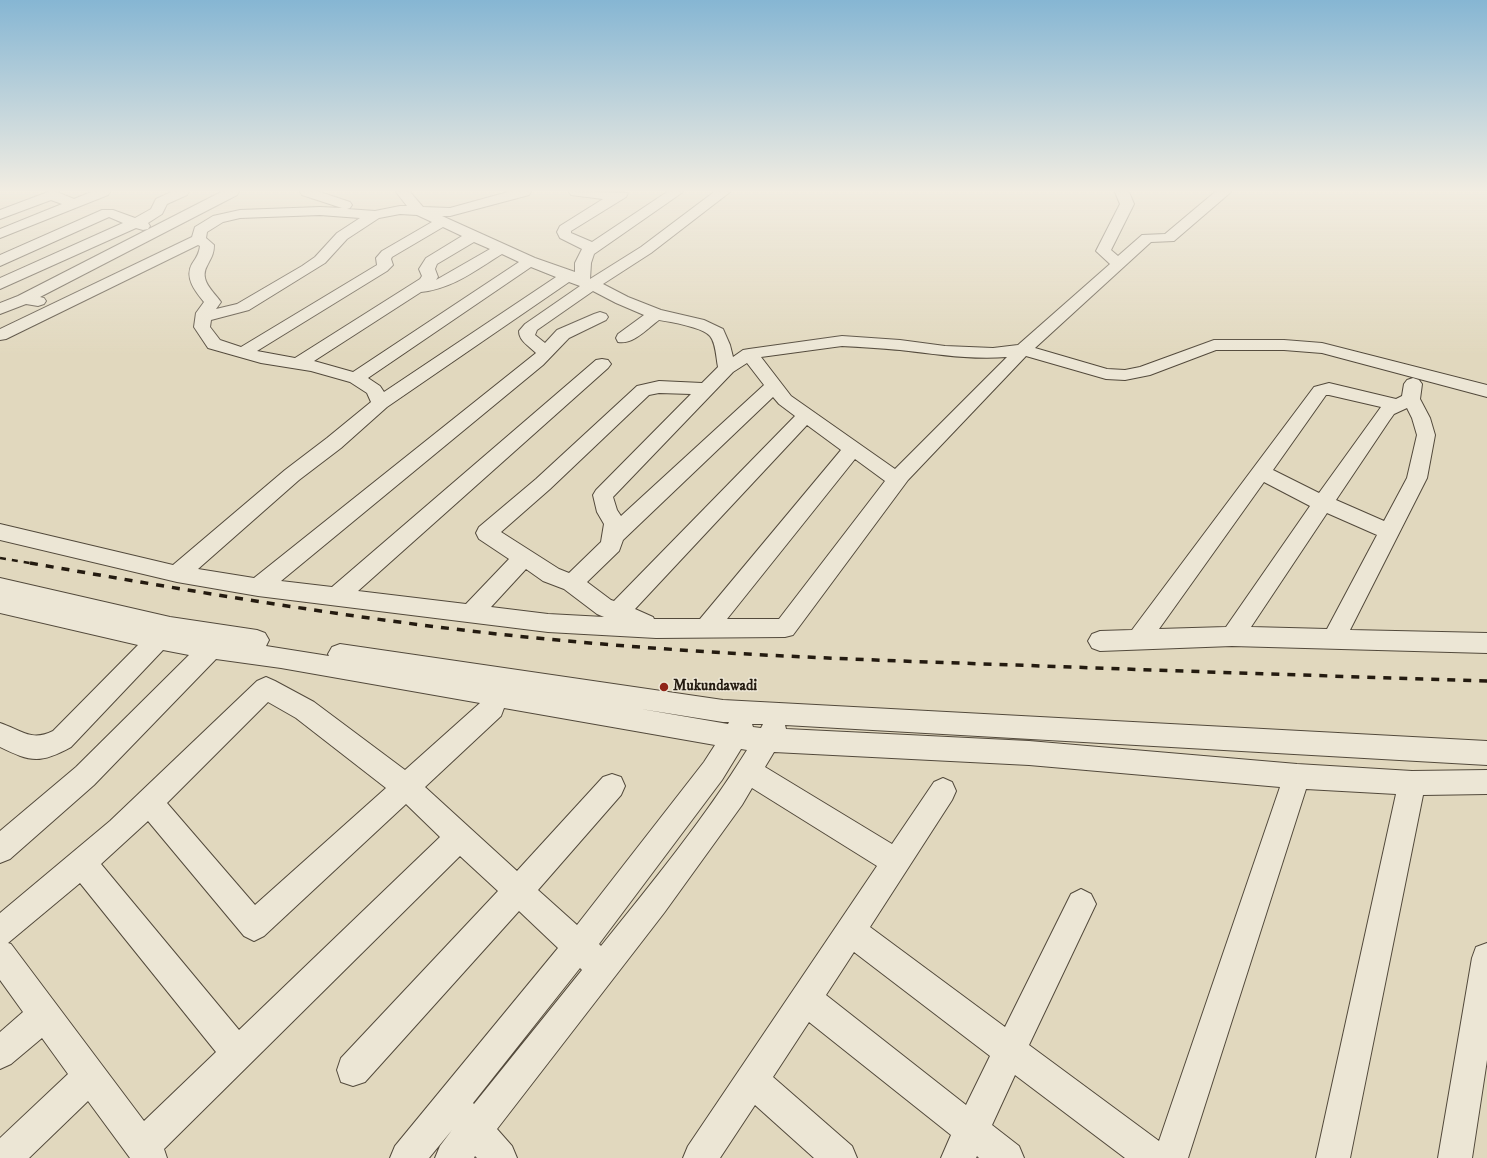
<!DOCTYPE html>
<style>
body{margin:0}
canvas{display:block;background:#e1d8be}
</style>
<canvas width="1487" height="1158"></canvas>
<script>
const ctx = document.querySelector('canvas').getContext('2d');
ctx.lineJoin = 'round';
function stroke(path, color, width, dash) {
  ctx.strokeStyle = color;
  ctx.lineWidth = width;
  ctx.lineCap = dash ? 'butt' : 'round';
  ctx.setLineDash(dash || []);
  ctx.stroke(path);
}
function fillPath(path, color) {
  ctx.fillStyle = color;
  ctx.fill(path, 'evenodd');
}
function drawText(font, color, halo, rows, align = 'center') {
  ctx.font = font + ' "IM FELL DW Pica",serif';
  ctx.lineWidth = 3;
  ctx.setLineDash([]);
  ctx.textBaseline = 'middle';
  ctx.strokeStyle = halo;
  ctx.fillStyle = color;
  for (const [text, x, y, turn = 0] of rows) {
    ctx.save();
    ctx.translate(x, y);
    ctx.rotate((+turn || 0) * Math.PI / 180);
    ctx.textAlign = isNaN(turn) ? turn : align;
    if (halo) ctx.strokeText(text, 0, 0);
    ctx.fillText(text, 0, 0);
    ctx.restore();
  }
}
const minor = new Path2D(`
 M48,192H57L74,199L91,192H110L108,195L0,238V229L62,204L51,200L0,219V210Z
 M171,192H189L187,195L167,204L162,214L148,223L150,226L148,229L143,230L136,228L0,289V278L123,223L109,217L0,266V255L102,210H113L135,218L151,209L156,199Z
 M221,192H239L237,195L40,297L44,298L46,301L44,304L38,306L26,304L0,314V303L18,296Z
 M300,192H320L350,202L352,205L350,208L347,209L375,211L400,206H407L396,192H410L423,207L450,208L508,192H531L529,195L450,216H442L535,258L575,272V263L582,249L560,238L557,232L560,226L603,199L571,195L569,192L628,193L626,197L571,231V233L592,242L667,192H683L594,254L591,263L590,279L641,247L714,192H730L651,253L603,284L628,297L661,310L704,320L723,329L730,345L733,357L743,350L749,349L842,336L900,340L945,346L993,348L1018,345L1110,264L1096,251L1120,204L1115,192H1129L1134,204L1111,250L1118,256L1142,235L1165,234L1215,192H1231L1174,241L1151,242L1035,348L1107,369L1125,370L1140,367L1214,340H1284L1322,343L1487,385V397L1322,353L1284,350H1216L1150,375L1125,380L1106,379L1026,356L908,480L793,635L785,637L656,638L548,632L258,596L177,582L0,540V524L173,565L285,470L327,438L371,402L367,393L350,382L311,371L261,363L208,348L194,327L196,313L204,302C196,292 184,278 192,264C196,258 199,254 200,246L198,245L6,339L0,340V329L192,237L195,227L213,216L240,210L320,207L342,208L302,195ZM400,214L417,215L432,222L382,251L376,258L377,265L241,347L220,340L210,327L211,320L249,310L325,263L347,239L379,218ZM320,215L360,218L337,233L315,257L302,266L237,304L216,309L221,302C213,291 199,280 207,266C211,258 214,254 214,245L206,238L207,232L223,222L240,218ZM443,227L462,236L426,258L419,269L422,276L420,279L295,358L257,351L387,271L393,265L391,259L392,257ZM474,242L490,249L436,280L438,277L435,269L437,264ZM502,254L519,262L353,372L314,361L421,292C452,289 476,270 502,254ZM531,267L556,277L384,392L380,386L368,378ZM569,282L580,286L525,324L519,331C519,341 529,346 536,353L531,357L254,578L198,569L299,480L341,448L387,407ZM593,291L616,303L644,315L618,334L616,338L618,342C633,345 648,328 659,320C671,322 702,327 710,336C716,343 716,358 718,367L702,383L659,381L637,386L536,479L479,527L476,533L479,539L509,559L466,604L358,591L608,368L611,364L608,360L602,359L596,360L332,587L281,581L543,365L569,338L606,320L608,317L606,314L600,312L594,314L557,330L545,343L535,335L537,330ZM842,346C861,347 881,348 900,350C936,354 971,360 1007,357L895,469L791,396L761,357ZM747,363L764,385L621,516L617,510L613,497L733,372ZM659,393L691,394L596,490L593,495L597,512L604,524L601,542L569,573L559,569L501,532L550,489L649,395ZM773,397L779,404L795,416L614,601L611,600L587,582L619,551L623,540ZM807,425L841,450L700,619H654L653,617L635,609ZM855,459L885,481L779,619H727ZM526,569L543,581L564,589L597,614L604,617L548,614L491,607Z
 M1413,378L1419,380L1422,384L1420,399L1430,418L1435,435L1427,478L1350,630L1487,633V653L1232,646L1100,651L1092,648L1088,641L1092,634L1100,631L1132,630L1314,387L1329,383L1396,399L1402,396L1404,384L1407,380ZM1326,395H1329L1381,407L1319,493L1273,470ZM1407,408L1412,418L1417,435L1407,478L1384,521L1336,500L1389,421L1394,414ZM1264,482L1310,506L1226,627L1159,629ZM1327,513L1377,535L1327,629L1251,627Z
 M0,578L170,617L257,630L265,633L269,640L266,646L329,656L328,654L332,647L340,644L723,700L1487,741V765L785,725L786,729L1029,741L1297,764L1412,771L1487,770V794L1423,795L1350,1158H1316L1396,794L1306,789L1188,1158H1125L1015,1075L992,1125L1019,1146L1024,1158H979L977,1156L976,1158H941L951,1135L809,1022L773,1077L852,1146L857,1158H814L755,1105L720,1158H683L688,1146L877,866L752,788L742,805L664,913L497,1129L512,1146L517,1158H477L475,1156L474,1158H435L440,1146L452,1130L429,1158H390L395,1146L558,948L519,911L365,1082L353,1086L341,1082L337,1070L341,1058L498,891L460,856L164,1149L167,1158H130L88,1101L29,1158H0V1138L68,1074L42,1038L11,1064L0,1069V1032L23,1012L0,980V913L110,821L257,681L266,677L275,681L314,702L405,770L480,703L281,668L216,659L94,785L10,859L0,863V831L76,767L189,655L163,650L71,747C40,764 31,762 0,747V723C21,730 31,742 53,731L138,645L0,613ZM268,702L296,718L386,788L255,905L167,803ZM504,708L715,745L704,762L577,925L538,890L621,795L625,786L621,777L612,774L603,777L517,871L425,787L501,716ZM641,709L723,722H729L728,724ZM752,724H763L761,728L753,727ZM741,749L747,750C704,819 652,883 601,946L599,944L722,780ZM774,752L1029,765L1280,787L1159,1141L1029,1045L1096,904L1091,894L1081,889L1071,894L1005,1027L870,927L952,800L956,791L952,782L943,778L934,782L892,844L765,767ZM406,804L440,837L239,1030L101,864L148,821L244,936L254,941L264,936ZM80,883L216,1052L144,1121L11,944L8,943ZM854,952L990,1056L966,1105L826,995ZM580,968L582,970L474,1104L473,1103Z
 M1487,943V1060L1472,1158H1438L1472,958L1476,947Z`);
stroke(minor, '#534a3c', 2);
fillPath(minor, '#ece6d5');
stroke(new Path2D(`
 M0,558L36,564`), '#241b10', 2.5, [6, 6]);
stroke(new Path2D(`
 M30,563C208,594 388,625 568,641C718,655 867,660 1016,665C1173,671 1330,676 1487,681`), '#241b10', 3.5, [8, 8]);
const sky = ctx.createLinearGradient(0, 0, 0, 354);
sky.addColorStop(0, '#86b6d3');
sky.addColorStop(0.54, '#f2ede2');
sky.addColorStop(1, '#f2ede200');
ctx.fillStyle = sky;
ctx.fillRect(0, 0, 1487, 354);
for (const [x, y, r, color] of [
 [664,687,5,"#8f2418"]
]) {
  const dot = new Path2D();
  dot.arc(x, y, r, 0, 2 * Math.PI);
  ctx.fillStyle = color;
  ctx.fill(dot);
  stroke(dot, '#ece6d5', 1.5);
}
drawText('bold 15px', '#241b10', '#ece6d5', [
 ["Mukundawadi",673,687]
], 'left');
</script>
